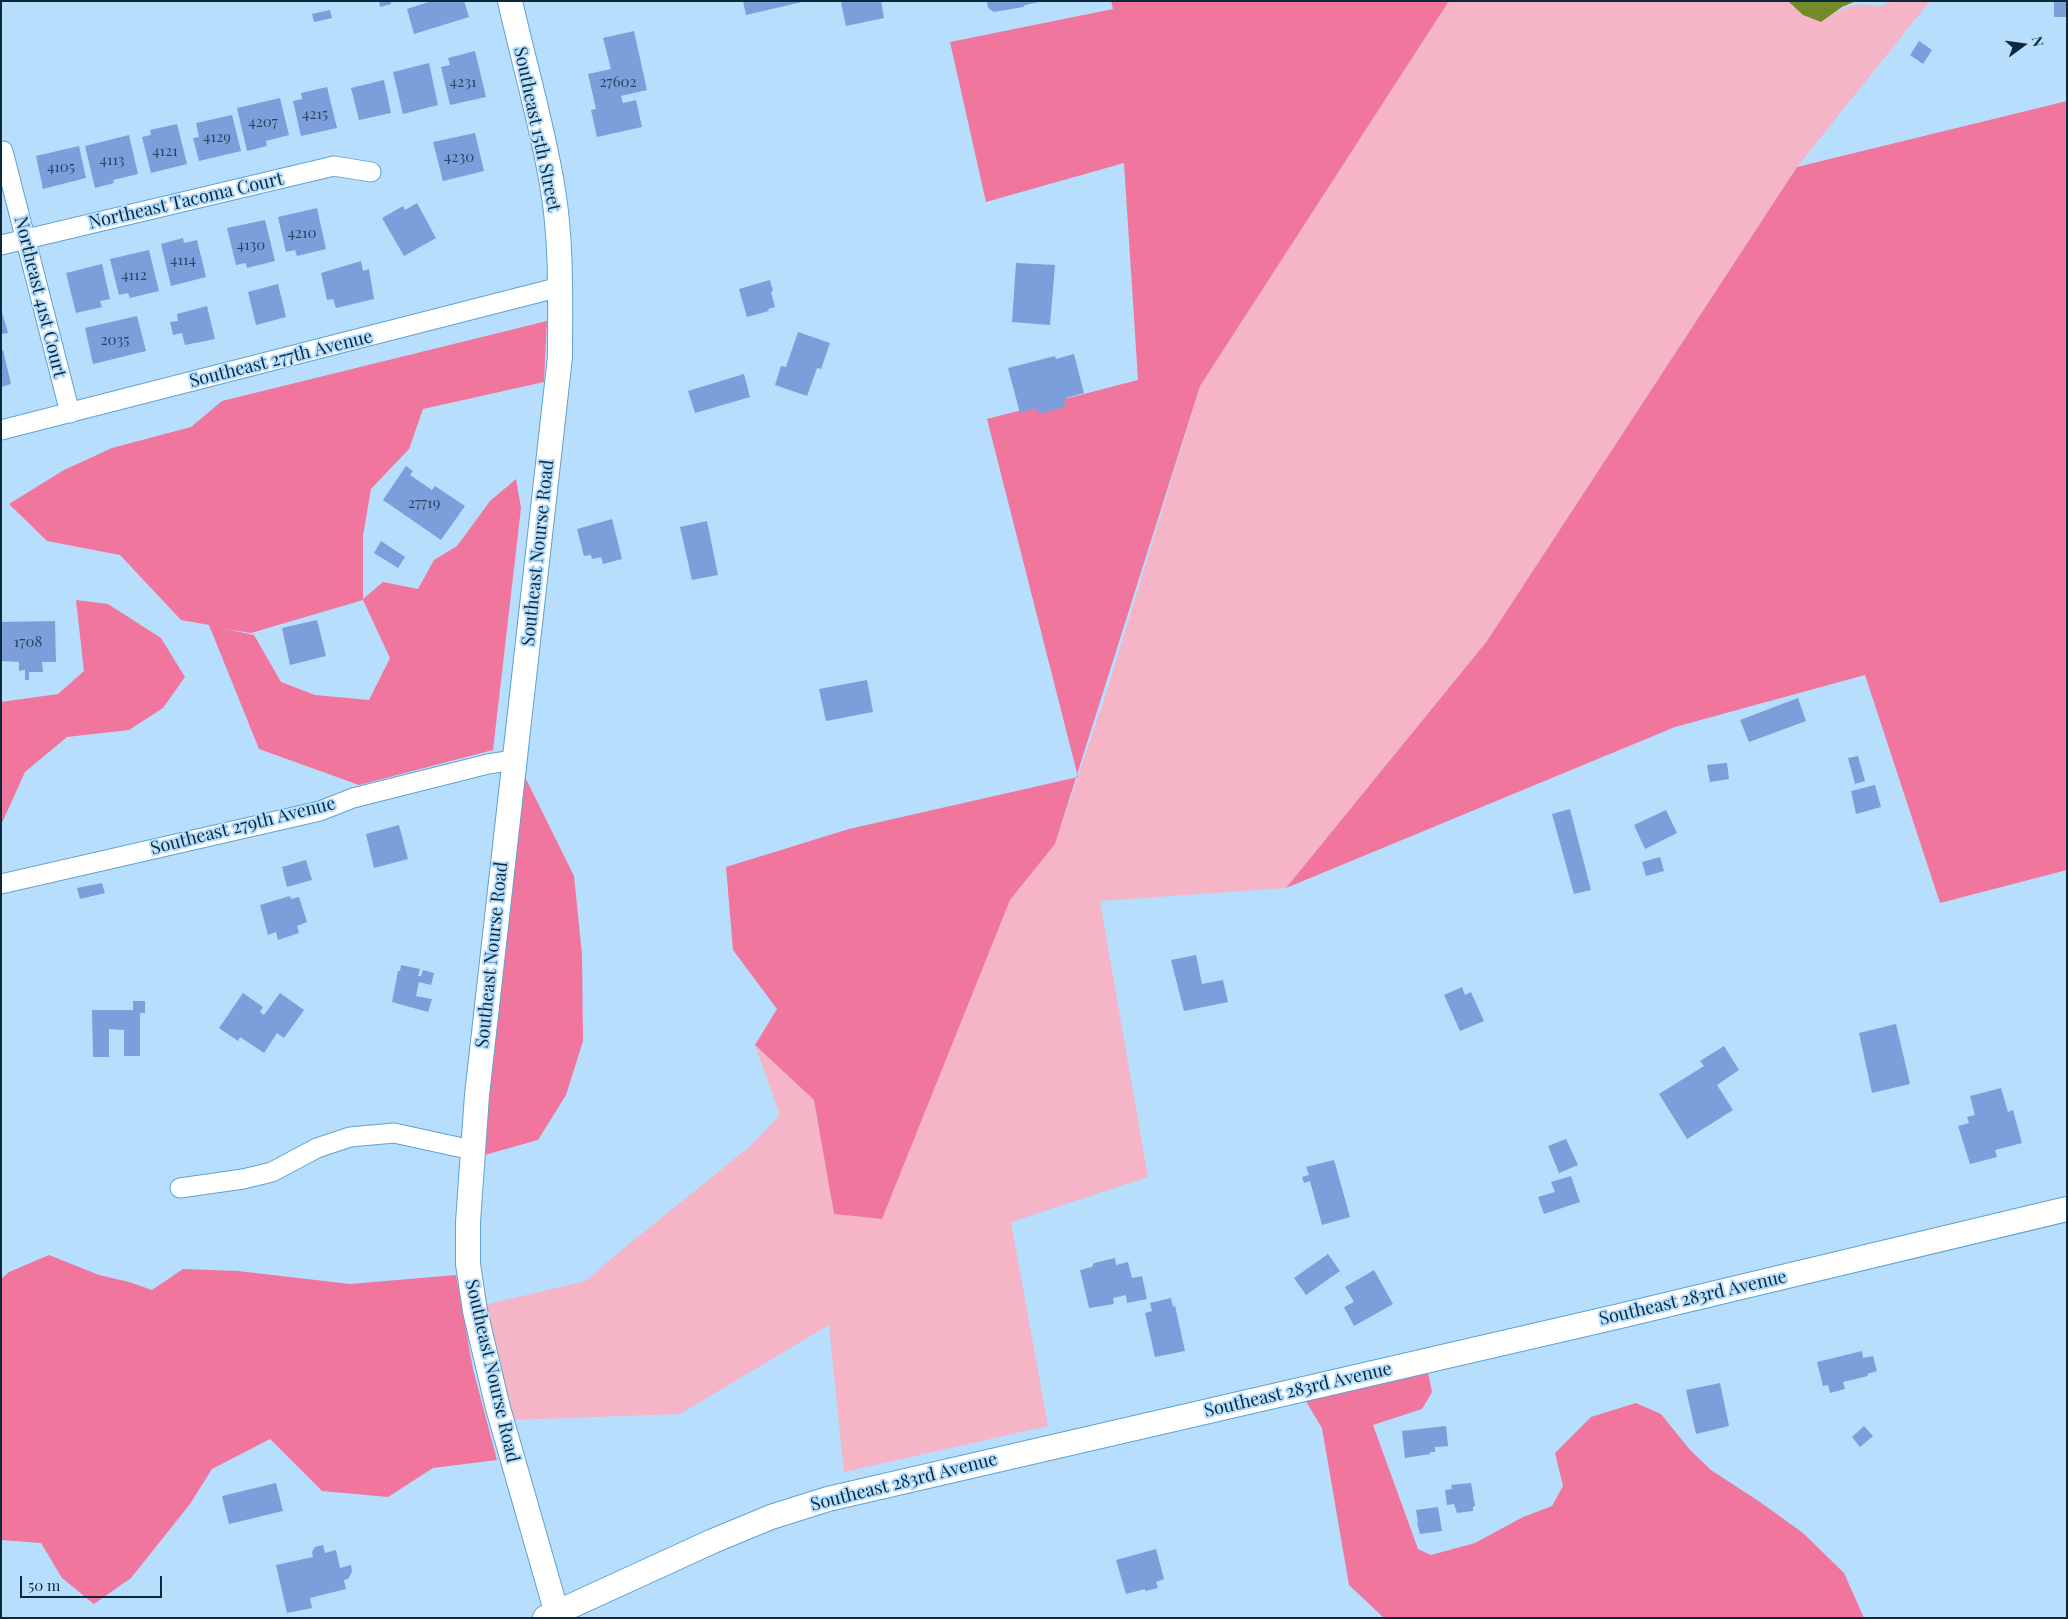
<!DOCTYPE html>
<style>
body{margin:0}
#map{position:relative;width:2068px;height:1619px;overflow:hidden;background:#b7defd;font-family:"Playfair Display",serif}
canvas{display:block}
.frame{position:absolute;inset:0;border:2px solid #0c283b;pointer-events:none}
.north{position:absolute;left:1998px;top:20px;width:50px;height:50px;-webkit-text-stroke:4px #b7defd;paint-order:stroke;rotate:76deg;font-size:14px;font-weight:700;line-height:20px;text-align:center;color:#0c283b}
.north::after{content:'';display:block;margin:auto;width:18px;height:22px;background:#0c283b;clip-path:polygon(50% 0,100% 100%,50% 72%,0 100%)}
.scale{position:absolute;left:20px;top:1576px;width:142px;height:22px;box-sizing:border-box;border:2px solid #0c283b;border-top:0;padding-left:6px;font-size:15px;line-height:18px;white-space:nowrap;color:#0c283b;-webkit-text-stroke:4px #b7defd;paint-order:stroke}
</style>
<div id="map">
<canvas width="2068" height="1619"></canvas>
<div class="frame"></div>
<div class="north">N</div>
<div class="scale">50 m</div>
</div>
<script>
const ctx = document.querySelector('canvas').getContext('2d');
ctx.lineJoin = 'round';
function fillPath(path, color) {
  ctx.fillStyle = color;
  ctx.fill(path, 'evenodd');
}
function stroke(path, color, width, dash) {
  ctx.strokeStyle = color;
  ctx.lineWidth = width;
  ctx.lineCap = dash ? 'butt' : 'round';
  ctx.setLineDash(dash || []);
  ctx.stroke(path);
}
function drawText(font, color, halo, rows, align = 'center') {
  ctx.font = font + ' "Playfair Display",serif';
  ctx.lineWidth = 4;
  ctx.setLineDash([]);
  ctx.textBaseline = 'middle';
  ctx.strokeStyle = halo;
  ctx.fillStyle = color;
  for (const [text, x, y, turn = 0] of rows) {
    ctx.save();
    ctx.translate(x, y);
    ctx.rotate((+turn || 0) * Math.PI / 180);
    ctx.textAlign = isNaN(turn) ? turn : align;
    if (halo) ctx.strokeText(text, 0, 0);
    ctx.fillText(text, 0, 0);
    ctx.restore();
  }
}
fillPath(new Path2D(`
 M1449,1H1788L1803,15L1821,22C1840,8 1856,0 1880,7L1891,1H1930L1797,167L1487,641L1286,888L1100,901L1148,1177L1011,1222L1048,1426L844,1472L829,1325L680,1414L509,1420L484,1305L586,1281L613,1257L749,1147L780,1115L755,1045L814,1100L834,1214L882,1219L1010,900L1055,844L1105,697L1200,386Z`), '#f6b5c6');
fillPath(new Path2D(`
 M1111,1H1449L1200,386L1055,844L1010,900L882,1219L834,1214L814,1100L755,1045L777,1009L733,950L726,867L849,829L1078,777L987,419L1138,380L1124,163L986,202L950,42L1113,9Z
 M2067,101V870L1940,903L1865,675L1675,727L1286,888L1487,641L1797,167Z
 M547,321L544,382L423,409L409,449L371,489L363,536V599L383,582L418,589L434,560L457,546L490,501L516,479L521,508L493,750L359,785L259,749L209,625L181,620L120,555L47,541L9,504L64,470L112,448L191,427L222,401ZM363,600L390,658L369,700L315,695L281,682L254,635L225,629L251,633Z
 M76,600L108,604L161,638L185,677L163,708L129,730L67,737L25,772L1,825V702L58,694L84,671Z
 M523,773L574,876L582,955L583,1041L566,1095L538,1140L481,1156Z
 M49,1255L99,1275L129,1282L152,1290L183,1269L238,1271L350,1284L456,1275L473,1369L497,1460L433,1468L388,1497L322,1491L270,1439L212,1469L190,1504L131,1578L94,1604L62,1578L41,1543L1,1540V1279L9,1272Z
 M1427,1368L1432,1392L1422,1409L1373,1425L1418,1549L1431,1555L1475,1543L1523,1517L1552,1506L1563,1486L1555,1453L1591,1417L1636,1403L1661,1414L1690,1450L1711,1470L1760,1502L1803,1533L1844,1573L1864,1618H1384L1349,1585L1322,1428L1304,1398Z`), '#f1769d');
fillPath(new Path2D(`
 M1788,1H1856L1842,7L1821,22L1803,15Z`), '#738a27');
fillPath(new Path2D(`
 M379,1H391V4L380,7Z
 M432,1H464L469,17L414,34L407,9Z
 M743,1H802V2L746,15Z
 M843,1H881L884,18L846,26L841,3Z
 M987,1H1039V2L1025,5L1023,7L994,12L988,8Z
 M2054,1H2067V17H2054Z
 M330,10L332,18L314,22L312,14Z
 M634,31L647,90L621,96L623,103L636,100L642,127L597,137L591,110L596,109L588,74L611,69L603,38Z
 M1919,41L1932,50L1923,64L1910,55Z
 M475,51L486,97L450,105L441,67L450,65L448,58Z
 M429,63L438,105L403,114L393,72Z
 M384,80L391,113L359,120L351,88Z
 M327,87L337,128L301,136L293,101L302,99L301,93Z
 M280,98L289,135L266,141L267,146L247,151L237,108Z
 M232,115L241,151L199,161L193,138L199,137L196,123Z
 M177,124L187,164L151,173L142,137L151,135L150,130Z
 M475,133L484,171L443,181L433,142Z
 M129,135L138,174L113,180L114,183L95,188L85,146Z
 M79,146L86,178L43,189L36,156Z
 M417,203L436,238L404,256L382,218L403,206L405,210Z
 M317,208L326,249L297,256L295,250L286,252L278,217Z
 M265,220L275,261L247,268L246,263L236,265L227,228Z
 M183,238L184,243L197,240L206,277L171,286L161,244Z
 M149,250L159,291L130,298L128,293L119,295L110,259Z
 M361,261L363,271L369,269L374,299L336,308L333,299L327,300L321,273Z
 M1016,263L1055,265L1050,325L1012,322Z
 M102,264L110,299L100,301L102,307L76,313L66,273Z
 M770,280L773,291L771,292L775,307L768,309L769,311L747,317L739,289Z
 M278,284L286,317L256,325L248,292Z
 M207,306L215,339L185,345L182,333L173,335L170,322L178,321L177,314Z
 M1,309L8,333L1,334Z
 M137,316L146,351L93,364L85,328Z
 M798,332L830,343L821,369L817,368L807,396L775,385L781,366L786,367Z
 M1,350H3L11,384L1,387Z
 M1074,354L1084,393L1066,398V400L1064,401L1065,407L1038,414L1037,408L1020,413L1008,368L1055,356L1056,359Z
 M744,374L750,397L695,413L688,391Z
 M406,466L413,471L410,475L432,490L435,486L465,506L441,540L383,500Z
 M612,519L622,559L603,564L601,557L592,559L591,555L584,556L577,529Z
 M707,521L718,575L692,580L680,527Z
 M381,541L405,557L398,568L374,553Z
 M317,620L326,656L290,665L282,628Z
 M55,621L56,662H42L43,672H29V680H25V670L19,671V662L1,661V622Z
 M867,680L873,712L826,721L819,689Z
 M1798,698L1806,721L1749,742L1740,720Z
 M1858,756L1865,781L1855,784L1848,758Z
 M1727,763L1729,779L1710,782L1707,765Z
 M1875,785L1881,807L1856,814L1851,791Z
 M1570,809L1591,890L1574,894L1552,814Z
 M1666,810L1677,833L1645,849L1634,825Z
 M399,825L408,859L374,868L366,834Z
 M1660,857L1664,871L1646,876L1642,862Z
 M306,860L312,880L287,887L282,867Z
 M102,883L105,893L80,899L77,888Z
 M290,896L291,899L299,897L307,922L297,926L299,933L278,940L276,932L268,935L260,905Z
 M1196,955L1202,984L1223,980L1228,1002L1184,1011L1171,960Z
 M401,965L420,969L418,976H421L423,970L434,973L431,985L419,982L416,996L432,999L428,1012L392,1002L398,971H400Z
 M1462,987L1465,995L1471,992L1484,1021L1460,1031L1444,995Z
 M243,993L263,1007L260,1012L264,1015L280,993L304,1010L284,1038L277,1033L264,1053L240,1037L238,1041L219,1028Z
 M133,1001H145V1013H140V1056H124V1030L109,1029V1057H93L92,1010H133Z
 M1896,1024L1910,1084L1872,1093L1859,1033Z
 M1724,1046L1739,1070L1717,1085L1733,1110L1687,1139L1659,1094L1704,1066L1700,1061Z
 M2001,1088L2008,1112L2013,1110L2022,1143L1995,1150L1997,1157L1970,1164L1958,1126L1969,1123L1967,1117L1975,1115L1970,1096Z
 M1566,1139L1578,1165L1559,1173L1548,1146Z
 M1334,1160L1350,1217L1322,1225L1310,1181L1304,1183L1302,1177L1309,1175L1306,1167Z
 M1571,1176L1580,1202L1544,1214L1538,1197L1555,1192L1551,1182Z
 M1328,1254L1340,1271L1306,1295L1294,1278Z
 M1115,1258L1116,1265L1128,1262L1132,1278L1142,1276L1147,1299L1127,1303L1126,1295L1113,1298L1114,1304L1089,1308L1080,1270L1092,1267L1094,1263Z
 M1374,1270L1393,1304L1354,1326L1344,1307L1354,1302L1345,1287Z
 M1171,1298L1173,1307L1175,1306L1185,1351L1155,1357L1145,1313L1152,1311L1150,1303Z
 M1862,1351L1863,1358L1873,1356L1877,1371L1867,1374L1868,1376L1843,1382L1845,1389L1830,1393L1828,1385L1823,1386L1817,1362Z
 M1720,1383L1729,1426L1696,1434L1686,1390Z
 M1446,1426L1448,1446L1435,1447V1452H1430V1454L1405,1458L1402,1431Z
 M1864,1426L1873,1436L1860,1447L1852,1437Z
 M276,1483L283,1511L229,1524L222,1496Z
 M1471,1483L1475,1506L1473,1507V1511L1457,1513L1454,1504L1447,1505L1445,1490L1452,1489L1451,1485Z
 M1438,1507L1442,1531L1420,1534L1417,1523L1418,1522L1416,1510Z
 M323,1545L325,1553L336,1550L340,1568L351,1565L352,1572L348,1579L344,1580L346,1589L310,1598L312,1608L287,1613L276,1565L313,1557L312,1552L315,1547Z
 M1156,1549L1164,1579L1156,1582L1158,1588L1145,1591V1589L1126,1594L1116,1560Z`), '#7c9edb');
const minor = new Path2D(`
 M3,151L70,413
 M1,245L334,166L371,172
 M1,430L560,287
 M1,884L320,811L353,798L488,764L514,760
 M180,1188L243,1179L272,1172L317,1148L350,1137L394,1133L472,1150`);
const tertiary = new Path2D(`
 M510,1C524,64 543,127 553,190C562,245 560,302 560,357L477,1095L468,1222V1264L475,1311L498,1408L557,1614
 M545,1618L713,1541L771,1517L828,1499L1620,1316L2067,1209`);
stroke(minor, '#5fa2d1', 21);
stroke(tertiary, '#5fa2d1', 26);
stroke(minor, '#fff', 19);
stroke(tertiary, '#fff', 24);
drawText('15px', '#284663', null, [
 ["4231",463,82],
 ["27602",618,82],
 ["4215",315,114],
 ["4207",263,122],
 ["4129",217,137],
 ["4121",165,151],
 ["4230",459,157],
 ["4113",112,160],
 ["4105",61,167],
 ["4210",302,233],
 ["4130",251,245],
 ["4114",183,260],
 ["4112",134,275],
 ["2035",115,340],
 ["27719",424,503],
 ["1708",28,642]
]);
drawText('18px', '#0c283b', '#b7defd', [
 ["Southeast 15th Street",537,129,78],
 ["Northeast Tacoma Court",186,201,-13],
 ["Northeast 41st Court",40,297,76],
 ["Southeast 277th Avenue",281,359,-14],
 ["Southeast Nourse Road",538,553,-84],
 ["Southeast 279th Avenue",243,826,-14],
 ["Southeast Nourse Road",492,955,-84],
 ["Southeast 283rd Avenue",1693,1298,-13],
 ["Southeast Nourse Road",492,1371,77],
 ["Southeast 283rd Avenue",1298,1390,-13],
 ["Southeast 283rd Avenue",904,1482,-14]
]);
</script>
